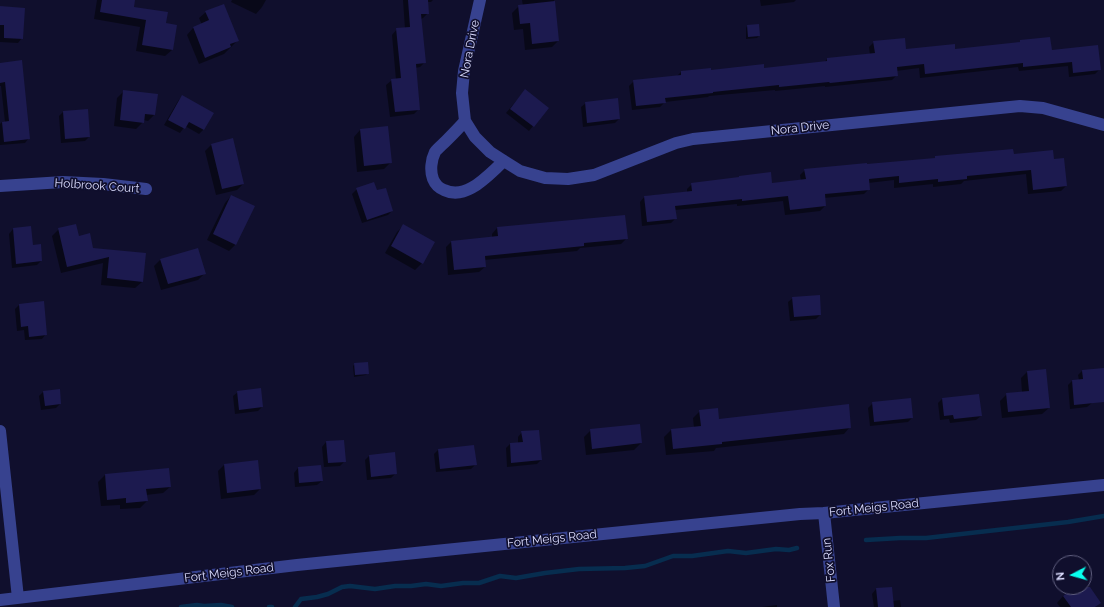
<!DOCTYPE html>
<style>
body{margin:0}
#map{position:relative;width:1104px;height:607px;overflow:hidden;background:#100f2d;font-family:Raleway,sans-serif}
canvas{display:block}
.north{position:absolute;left:1052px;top:555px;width:40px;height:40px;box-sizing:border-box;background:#100f2d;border:1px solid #626181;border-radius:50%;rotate:264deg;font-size:11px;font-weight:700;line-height:16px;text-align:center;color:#dcddff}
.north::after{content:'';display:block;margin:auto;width:14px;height:18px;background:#08ffef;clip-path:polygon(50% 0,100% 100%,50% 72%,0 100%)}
</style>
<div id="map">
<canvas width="1104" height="607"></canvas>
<div class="north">N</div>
</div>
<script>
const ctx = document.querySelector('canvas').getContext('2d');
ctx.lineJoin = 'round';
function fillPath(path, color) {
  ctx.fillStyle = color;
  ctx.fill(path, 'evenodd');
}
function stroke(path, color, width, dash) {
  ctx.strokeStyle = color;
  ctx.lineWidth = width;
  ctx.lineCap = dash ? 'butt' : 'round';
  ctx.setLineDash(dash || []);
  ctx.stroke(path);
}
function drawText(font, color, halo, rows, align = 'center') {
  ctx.font = font + ' Raleway,sans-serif';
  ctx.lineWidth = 3.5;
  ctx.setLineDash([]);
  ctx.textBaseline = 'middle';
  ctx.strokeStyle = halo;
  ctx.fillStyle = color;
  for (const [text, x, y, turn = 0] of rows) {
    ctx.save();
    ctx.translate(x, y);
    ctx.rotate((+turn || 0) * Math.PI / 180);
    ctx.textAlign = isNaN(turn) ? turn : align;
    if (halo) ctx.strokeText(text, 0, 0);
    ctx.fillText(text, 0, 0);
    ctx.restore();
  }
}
fillPath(new Path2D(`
 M97,0H134L133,7L165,24L172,50L165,56L136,51L140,27L94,19Z
 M232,0H266L262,7L256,14L231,2Z
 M403,0H433L431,2H427L428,13L423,18L421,19L425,62L420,67L415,68L419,109L414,114L390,117L386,85L392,80H396L392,35L397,29H405Z
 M522,0H554L558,41L552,47L525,50L523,29L514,30L512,13L519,6H523Z
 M760,0H796L794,2L761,6Z
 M0,7L22,38L18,43L0,42Z
 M206,12L237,41L224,54L199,64L187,35L193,28L202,25L199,18Z
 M747,26L759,36L757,38L746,39V28Z
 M1021,41L1051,51L1100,69L1095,74L1069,77L1068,66L1019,71L1018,67L920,78L919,68L896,71L897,75L892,80L825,87V86L775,91V90L709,96L708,97L665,102L660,107L632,110L629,86L634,81L677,76L681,72L763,69L824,63L827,59L870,55L869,47L874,42L905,50H954L1019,43Z
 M0,64L29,138L25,143L0,145V124L2,122H5L1,86H0Z
 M124,91L154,115L148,121L143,120V122L136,129L114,126L117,98Z
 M521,95L547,108L529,131L506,113Z
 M182,96L204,129L199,134L185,126L180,133L164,125L178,101Z
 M586,103L619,119L615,123L583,127L581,107Z
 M63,112L89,137L85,141L61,143L59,116Z
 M360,130L391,162L384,169L357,172L354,137Z
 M212,144L243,184L237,190L216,195L205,151Z
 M1013,155L1053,160L1066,186L1061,191L1028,194L1026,174L964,181L961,184L933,187V184L894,188V180L868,183L869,189L864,194L824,198L825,206L820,211L785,215L783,201L737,206V204L675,210L676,218L671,223L642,226L640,202L645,196L687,192V189L692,184H771L801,181L800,175L805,170L866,165L934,159L936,157Z
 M357,189L376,192L392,211L388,215L362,223L352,194Z
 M231,196L236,244L229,251L207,240L225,203Z
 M404,225L434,243L422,263L415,270L385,253L397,232Z
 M497,228L627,238L621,244L580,248L577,251L484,260L485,267L479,272L448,275L446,247L451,242L492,238V234Z
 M13,229L32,246L41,261L37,265L12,268L9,234Z
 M59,229L78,237L92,249L145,254L142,282L135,288L101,285L103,263L61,273L52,236Z
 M161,259L205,273L198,280L161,290L154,266Z
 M793,298L820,315L816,319L790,321L788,302Z
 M19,305L46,334L42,339L25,340L24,330L17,331L15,309Z
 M355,364L368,373L366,375L354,377L353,366Z
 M1082,371L1092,403L1087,407L1070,409L1068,385L1072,381L1079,380L1078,375Z
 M1027,372L1049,408L1042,414L1002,418L1000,401L1007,394L1022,392L1021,378Z
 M43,392L60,404L56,408L41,410L39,396Z
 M238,392L262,407L258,411L235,414L233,396Z
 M942,399L981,416L976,420L950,423L949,419L940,420L938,403Z
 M873,403L912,418L908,422L870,426L868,408Z
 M700,411L718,420L850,427L844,434L716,448L714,451L666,455L664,437L671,430L694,428L693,418Z
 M591,430L641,443L634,450L586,455L584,437Z
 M522,432L541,460L537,464L507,467L506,448L510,444L518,443V437Z
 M326,442L344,462L340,466L324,467L322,447Z
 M474,446L476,464L471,469L436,472L434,454L438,450Z
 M369,456L396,473L391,478L367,480L365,460Z
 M224,465L260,489L254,495L221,499L218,471Z
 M320,466L322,481L317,485L295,487L294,473L298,468Z
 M168,469L170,487L163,493L146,495L147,501L140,508L120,509V505L101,506L98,482L105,475Z
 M1085,581L1099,603L1095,607H1060L1057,603L1063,596L1077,587H1084Z
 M876,589L892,601L900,600L901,607H874L872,594Z
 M777,605V607H762Z`), '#0007');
stroke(new Path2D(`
 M866,540L900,538H926L1068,522L1104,516
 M181,607L197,605L204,606L221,605L232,607
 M269,607H272
 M295,607L301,599L317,597L328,594L342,587L350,586L375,589L395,586H411L426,584L441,586L463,583H479L500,576L516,578L545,573L579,569L625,568L645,566L673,556H692L728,551L746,553L776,549L789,550L797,548`), '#072d4f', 4.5);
fillPath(new Path2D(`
 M102,0H135L134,7L168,12L166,23L177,25L173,50L142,45L146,20L100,12Z
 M408,0H428L429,14H421L426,63L416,64L420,110L395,112L391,79L401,78L396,28L410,27Z
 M555,1L559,41L532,44L530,23L520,24L518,5Z
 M224,4L239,41L230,44L231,47L205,58L193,27L209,20L205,11Z
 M0,6L25,8L23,39L4,38V25H0Z
 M759,24L760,36L748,37L747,25Z
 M1050,37L1052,50L1098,45L1101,70L1073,73L1072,62L1023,67V63L925,74L924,64L897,67L898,76L830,83L829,82L779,87V85L713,92V93L665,98L666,103L636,106L633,80L681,75V71L711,68V70L764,64V68L827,61V58L875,53L873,41L905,38L906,49L955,44V49L1020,42V40Z
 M22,60L30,139L4,142L2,122L9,121L5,82L0,83V63Z
 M525,89L549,108L534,127L510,109Z
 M123,90L158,94L155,115L145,114L144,123L120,120Z
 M182,95L214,113L204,130L189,122L185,129L168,120Z
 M618,98L620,119L587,123L585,102Z
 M88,109L90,137L65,139L63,111Z
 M388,126L392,163L364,166L360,129Z
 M233,138L244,184L222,189L211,144Z
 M1013,149L1014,154L1053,150L1054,159L1064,158L1067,186L1033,190L1031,170L967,176V179L938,182V179L899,183V176L869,179L870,190L825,194L826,206L790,210L788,196L742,201V199L675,206L677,219L647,222L644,196L692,191L691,183L739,177V176L771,172L772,183L806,179L804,169L867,163V164L935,158V156Z
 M374,182L377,190L386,188L393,211L367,220L356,188Z
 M231,195L255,206L236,245L213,234Z
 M625,215L628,239L584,243V246L485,256L486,267L454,270L451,241L498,236L497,227Z
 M76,224L79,236L90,233L93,248L146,253L143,282L107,278L109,257L67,267L58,228Z
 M403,224L435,242L423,264L391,246Z
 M31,226L33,245L41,244L42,261L16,264L13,228Z
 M198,248L206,274L168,284L160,259Z
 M820,295L821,315L794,317L792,297Z
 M44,301L47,335L29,337L28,326L21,327L19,304Z
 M368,362L369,374L355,375L354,363Z
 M1104,368V402L1074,405L1072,380L1083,379L1082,370Z
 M1046,369L1050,408L1008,412L1006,393L1029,391L1027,371Z
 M261,388L263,407L239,410L237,391Z
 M60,389L61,404L45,406L43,391Z
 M979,394L982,416L954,419L953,415L944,416L942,398Z
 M911,398L913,418L874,422L872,402Z
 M849,404L851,428L722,442V444L673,449L671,429L701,426L699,410L718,408L719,419Z
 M640,424L642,443L592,449L590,429Z
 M539,430L542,460L511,463L510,443L523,442L521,431Z
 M344,440L346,462L328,463L326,441Z
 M474,445L477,465L440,469L438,449Z
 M395,452L397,474L371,477L369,455Z
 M258,460L261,489L227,493L224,464Z
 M321,465L323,481L299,483L298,467Z
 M169,468L171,487L146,489L148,501L126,503V498L107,500L105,474Z
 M892,587L894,607H878L876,588Z
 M1075,587H1090L1101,603L1095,607H1071L1063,596Z`), '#1c1a4f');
stroke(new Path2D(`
 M480,0L464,71L462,93L465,121L475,137L490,152L504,161L520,171L545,178L568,179L594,175L676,143L693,139L1020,106L1043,108L1104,125
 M465,121C459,128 452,135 446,141C442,145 438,148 435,152C431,160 430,171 433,179C435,184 439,188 444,190C467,201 488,175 504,161
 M0,186L63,182L103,184L146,189
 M0,431L18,598
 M824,513L834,607
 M0,600L297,565L800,514L824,513L1104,485`), '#37428f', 12);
drawText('12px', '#dcddff', '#100f2d', [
 ["Nora Drive",470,49,-79],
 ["Nora Drive",800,128,-6],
 ["Holbrook Court",97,186,4],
 ["Fort Meigs Road",874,508,-6],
 ["Fort Meigs Road",552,539,-6],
 ["Fox Run",829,560,-96],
 ["Fort Meigs Road",229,573,-7]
]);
</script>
